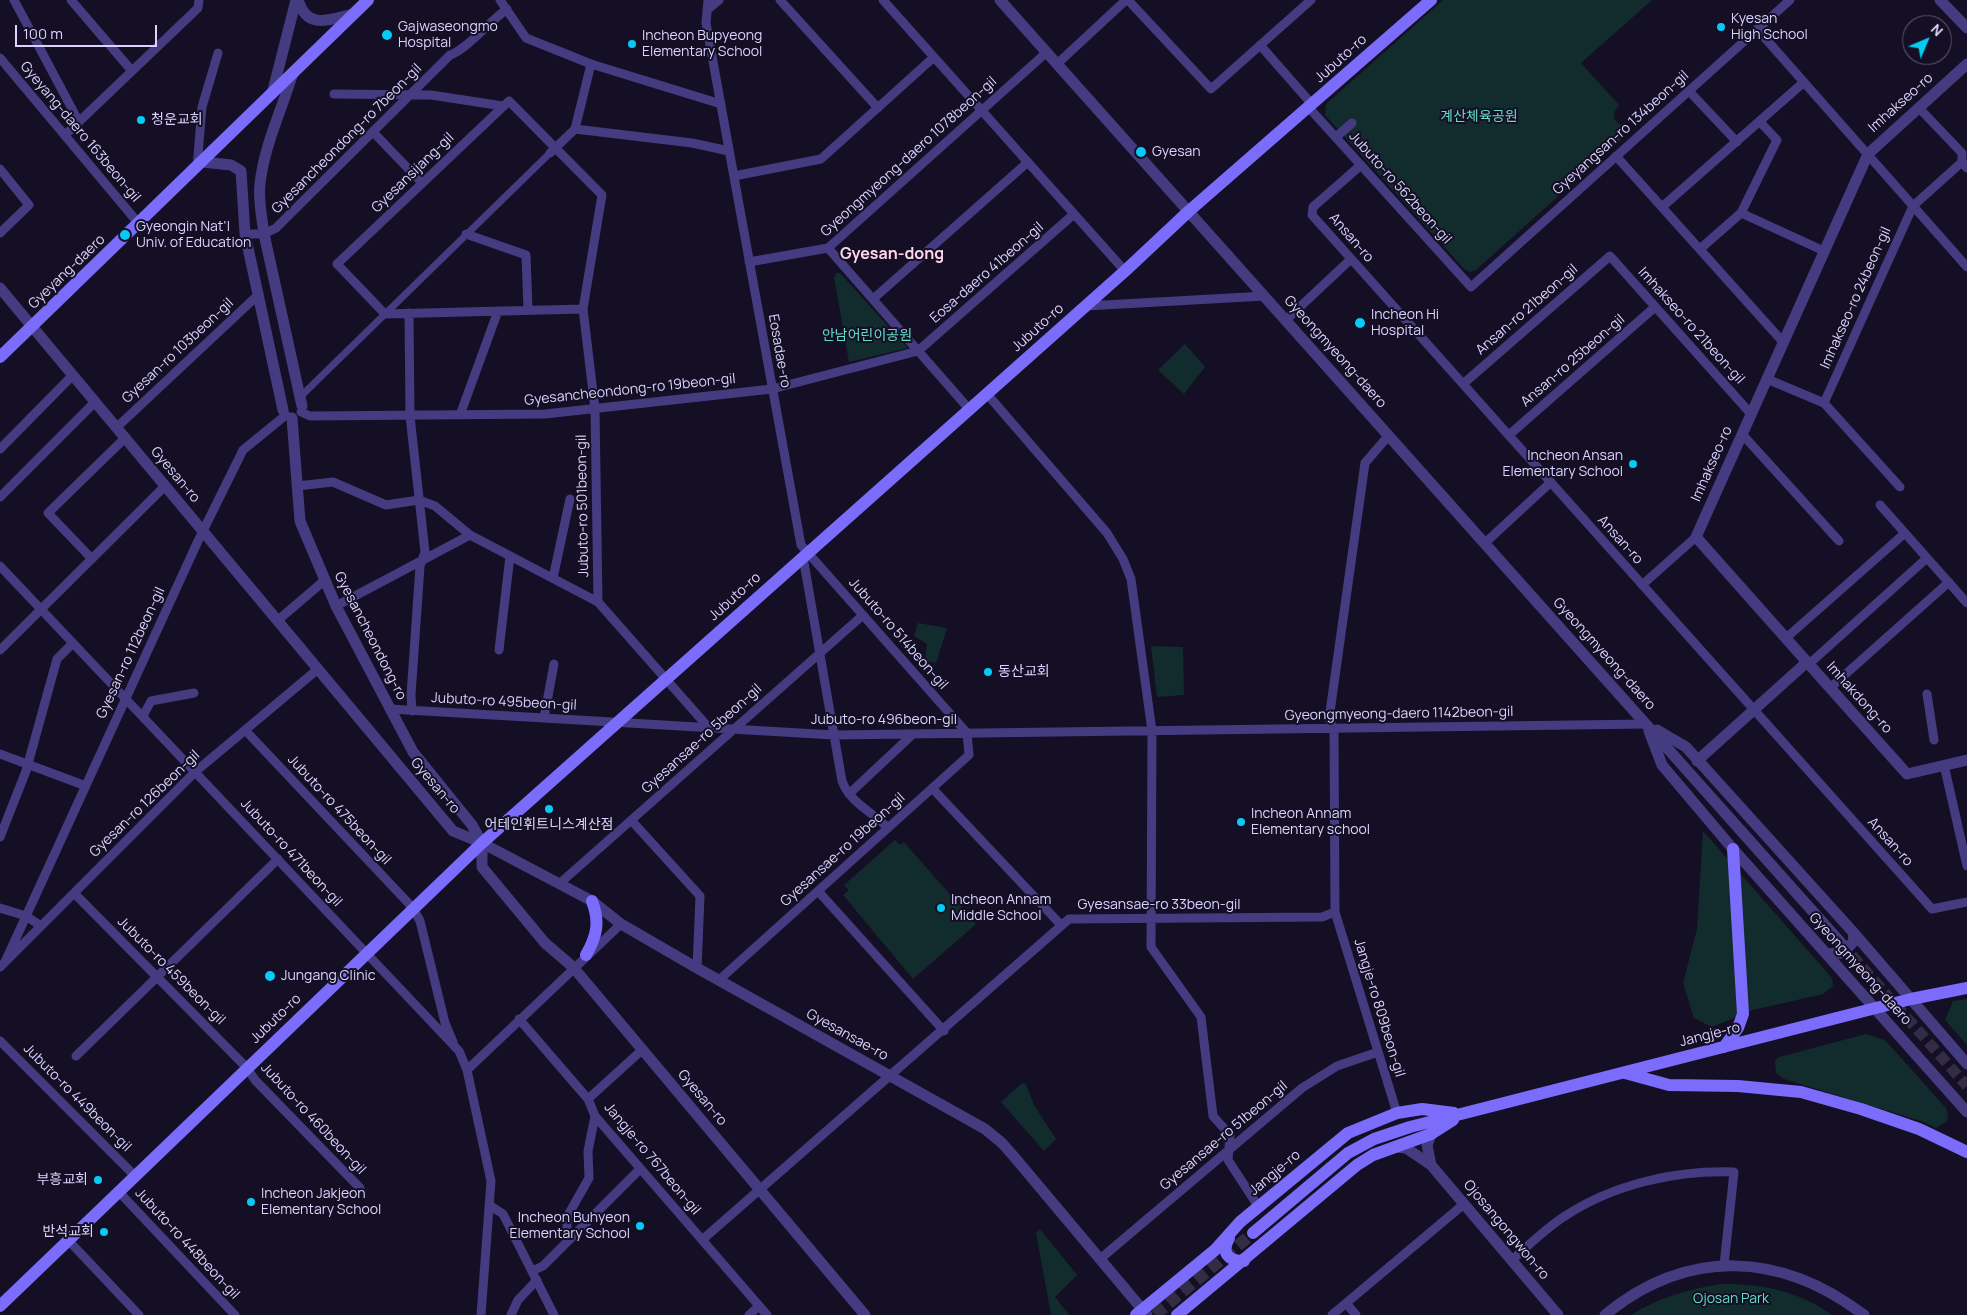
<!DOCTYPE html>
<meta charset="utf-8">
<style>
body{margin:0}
#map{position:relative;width:1967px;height:1315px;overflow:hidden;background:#140f24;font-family:Manrope,sans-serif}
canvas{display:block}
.north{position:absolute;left:1902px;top:15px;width:50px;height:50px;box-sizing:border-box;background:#140f24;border:1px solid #645d7b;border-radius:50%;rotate:45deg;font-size:14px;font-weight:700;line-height:20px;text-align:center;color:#dbd3fe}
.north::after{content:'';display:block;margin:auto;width:18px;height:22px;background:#06cbf6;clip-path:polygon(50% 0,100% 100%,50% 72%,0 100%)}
.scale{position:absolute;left:15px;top:25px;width:142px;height:22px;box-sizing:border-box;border:2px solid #dbd3fe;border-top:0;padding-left:6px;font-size:15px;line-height:18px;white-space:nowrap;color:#dbd3fe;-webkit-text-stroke:4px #140f24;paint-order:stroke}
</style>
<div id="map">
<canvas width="1967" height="1315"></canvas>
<div class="north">N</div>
<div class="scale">100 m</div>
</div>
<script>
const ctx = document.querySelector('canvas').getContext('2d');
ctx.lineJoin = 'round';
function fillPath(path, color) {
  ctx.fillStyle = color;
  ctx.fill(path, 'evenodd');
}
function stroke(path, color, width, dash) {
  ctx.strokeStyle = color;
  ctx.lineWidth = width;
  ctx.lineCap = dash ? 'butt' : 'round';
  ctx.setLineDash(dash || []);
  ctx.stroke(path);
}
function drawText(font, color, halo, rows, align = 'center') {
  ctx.font = font + ' Manrope,"Noto Sans KR",sans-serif';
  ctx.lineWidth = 4;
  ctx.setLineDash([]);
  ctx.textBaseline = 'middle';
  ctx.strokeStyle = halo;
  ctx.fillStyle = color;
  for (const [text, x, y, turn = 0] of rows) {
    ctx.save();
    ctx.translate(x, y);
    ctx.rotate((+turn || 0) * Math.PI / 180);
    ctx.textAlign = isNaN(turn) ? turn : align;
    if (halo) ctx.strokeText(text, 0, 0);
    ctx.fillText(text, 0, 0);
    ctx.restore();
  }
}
fillPath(new Path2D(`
 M1443,0H1652L1581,63L1619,105C1611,114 1612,122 1624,126V137L1476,270L1470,272L1465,270L1325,115L1326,104Z
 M837,273H840L908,348L849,362L834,277Z
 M1185,344L1205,367L1184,394L1158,370Z
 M918,623L947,628L936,663L925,661L927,644L914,636Z
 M1151,646L1183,647L1184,695L1157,697Z
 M1703,831L1832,978L1833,986L1823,994L1753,1010L1712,1027L1694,1018L1683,983L1697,929Z
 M895,840L900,845L904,842L976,924L913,979L843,895L849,890L844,885Z
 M1967,999V1045L1945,1020L1953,1001Z
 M1866,1034L1885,1040L1946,1108L1948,1115L1947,1121L1936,1128L1921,1121L1784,1079L1776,1073L1775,1061L1779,1057Z
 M1022,1083L1026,1084L1034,1105L1056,1139L1044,1151L1001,1102Z
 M1040,1229L1077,1275L1055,1297L1069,1315H1051L1036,1233Z
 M1720,1284C1759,1283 1800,1291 1832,1315H1631C1659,1297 1688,1290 1720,1284Z`), '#122c2d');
stroke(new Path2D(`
 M1841,943L1967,1086`), '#322c45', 11, [11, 5.5]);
stroke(new Path2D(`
 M1155,1315L1253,1233`), '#322c45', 12, [12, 6]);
stroke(new Path2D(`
 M300,397L550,153`), '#443b81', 7);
stroke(new Path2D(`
 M14,0L79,122
 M71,0L132,71
 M500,0L526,38L591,64L721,104
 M708,0L706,23L801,545L967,733L969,755L719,980
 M780,0L878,108
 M883,0L1125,271
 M1128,0L1211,89L1311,0
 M707,10L719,0
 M1757,29L1967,267
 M1260,45L1310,102L1311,110L1471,287L1790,0
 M0,58L139,224
 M1057,64L1126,0
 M1689,91L1737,142
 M334,94L431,95L503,106
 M1919,108L1962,153V162L1967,168
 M575,129L692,143L729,151
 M373,132L422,183
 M65,135L198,8L199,0
 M1336,137L1352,123
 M550,153L575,129L591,64
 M1616,156L1783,342
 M1361,165L1313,207L1312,215L1932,909L1967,902
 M197,167L202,107L218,53
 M0,169L29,205L0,233
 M734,176L821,159L934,57
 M1662,207L1804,82
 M1741,213L1824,251
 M245,234H264L276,228L450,55C467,49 490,21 507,9
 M466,234L526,255L528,310
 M828,248L969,409
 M1700,249L1741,213L1777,140L1760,122
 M749,262L828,248L1047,52
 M873,299L1028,162
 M1086,306L1265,296
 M583,309L385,314L337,264L509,101L602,195L583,309L595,409L598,602L709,728
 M409,313L410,416L425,552L420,566L411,695L412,711
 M1286,320L1351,259
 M1767,379L1824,403L1900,487
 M1463,384L1610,256L1751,414
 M987,394L1107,533L1123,559L1131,579L1152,731L1151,947L1201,1017L1213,1116L1230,1135L1228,1160L1258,1206
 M1824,403L1913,206L1962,162
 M301,412L310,416L545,414L772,389L918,351L1074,214
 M460,415L498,311
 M116,428L258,295
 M1742,434L1839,541
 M1389,435L1365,463L1329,719L1334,729L1335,912L1397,1113
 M1509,435L1655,307
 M0,449L73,375
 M297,486L333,482L386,505L419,500L435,506L470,535L598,602
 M0,497L95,402
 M1880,505L1967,603
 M1485,543L1551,482
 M803,557L842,781C850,803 873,812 888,828
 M92,559L48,513L125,438
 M0,566L459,1051L467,1070L491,1181L481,1315
 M553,578L570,499
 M1642,585L1696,537
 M336,606L470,535
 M277,621L325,580
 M1786,638L1905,533
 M0,650L165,486
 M499,650L510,556
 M1809,664L1927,558
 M1830,688L1949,582
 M1927,694L1934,740
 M390,709L834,735L1646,724
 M143,716L151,701L194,693
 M544,718L554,664
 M245,730L413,908L420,921L445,1023L453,1042
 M0,754L86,786
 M1944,765L1967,866
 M932,788L1061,925
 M849,794L913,734
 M631,820L700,896L697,968
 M0,837L26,771L57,659L73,643
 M559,884L863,615
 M818,891L944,1031
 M74,893L247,1068L255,1080L360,1188
 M0,908L26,916L41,926
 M5,962L198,541L243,450L286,415
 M0,967L195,772L318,669
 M519,1019L588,1099L595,1116L767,1315
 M0,1041L135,1176
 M76,1056L278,859
 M467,1070L621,924
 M588,1099L642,1050
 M119,1192L235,1315
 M489,1205L503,1214L554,1315
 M68,1240L139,1315
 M702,1240L1069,919L1322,917L1335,912
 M567,1242V1217L589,1178L588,1151L595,1116
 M1100,1259L1302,1088L1337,1066L1378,1052
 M1512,1260C1529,1245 1546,1228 1565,1216C1614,1184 1676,1170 1734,1172L1724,1265
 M532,1271L543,1266L640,1169
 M1346,1303L1356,1315
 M511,1315L518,1300L537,1280
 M749,1315L759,1306
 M1332,1315L1464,1204`), '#443b81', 9);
stroke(new Path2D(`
 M298,0C308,31 329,19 354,14
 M1000,0L1841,943
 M1940,0L1967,28
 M293,73C282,109 264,146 260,184C258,200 262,218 264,234L302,406
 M272,94L296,0
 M202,162L231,165L241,171L245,234L283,410
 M0,288L453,831L482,843L592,901L621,924L697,968L985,1129L1002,1143L1016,1159L1147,1315
 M292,418L300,521L336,606L413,752L472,825L482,843V867L545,943L573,967L865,1315
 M1807,662L1696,537L1868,154L1967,64
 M1657,730L1686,747L1853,932L1967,1064
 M1649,731L1662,765L1733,849L1967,1112
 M1697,761L1807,662L1907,774L1967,760
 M1827,954L1843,953L1854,941L1853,932
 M1394,1147L1406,1148L1431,1165L1558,1315
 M1431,1165L1427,1145L1431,1134
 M1605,1315C1688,1247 1781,1252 1864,1315`), '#443b81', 11);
stroke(new Path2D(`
 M0,357L368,0
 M586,955C597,936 600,922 592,901
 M1724,1047L1738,1028L1743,1014L1733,849
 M1625,1073L1669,1085L1738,1086L1801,1092L1861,1109L1919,1129L1967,1152
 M1253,1233L1348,1153L1374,1139L1410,1127L1911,999L1967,988
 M1229,1238C1221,1252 1227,1261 1244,1261
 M0,1306L482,843L1125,271L1189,211L1431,0
 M1136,1315L1215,1250L1240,1222L1348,1133L1397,1113L1422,1109L1454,1113
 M1177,1315L1357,1165L1373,1155L1431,1134L1453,1120`), '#7c6cfb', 12);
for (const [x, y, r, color] of [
 [1721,27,5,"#06cbf6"],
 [387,35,6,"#06cbf6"],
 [632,44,5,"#06cbf6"],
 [141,120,5,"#06cbf6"],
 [1141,152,6,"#06cbf6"],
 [125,235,6,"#06cbf6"],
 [1360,323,6,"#06cbf6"],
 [1633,464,5,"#06cbf6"],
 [988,672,5,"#06cbf6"],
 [549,809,5,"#06cbf6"],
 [1241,822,5,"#06cbf6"],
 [941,908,5,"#06cbf6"],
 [270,976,6,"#06cbf6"],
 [98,1180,5,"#06cbf6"],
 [251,1202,5,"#06cbf6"],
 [640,1226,5,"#06cbf6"],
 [104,1232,5,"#06cbf6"]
]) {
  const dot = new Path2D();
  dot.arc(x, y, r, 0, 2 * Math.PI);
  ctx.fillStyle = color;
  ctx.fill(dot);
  stroke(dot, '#140f24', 2);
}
drawText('14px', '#dbd3fe', '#140f24', [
 ["Kyesan",1731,19],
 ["High School",1731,35],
 ["Gajwaseongmo",398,27],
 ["Hospital",398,43],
 ["Incheon Bupyeong",642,36],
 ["Elementary School",642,52],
 ["청운교회",151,120],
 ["Gyesan",1152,152],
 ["Gyeongin Nat'l",136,227],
 ["Univ. of Education",136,243],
 ["Incheon Hi",1371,315],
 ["Hospital",1371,331],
 ["Incheon Ansan",1623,456,"right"],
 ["Elementary School",1623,472,"right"],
 ["동산교회",998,672],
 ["Incheon Annam",1251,814],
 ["Elementary school",1251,830],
 ["어테인휘트니스계산점",549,825,"center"],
 ["Incheon Annam",951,900],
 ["Middle School",951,916],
 ["Jungang Clinic",281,976],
 ["부흥교회",88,1180,"right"],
 ["Incheon Jakjeon",261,1194],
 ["Elementary School",261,1210],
 ["Incheon Buhyeon",630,1218,"right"],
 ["Elementary School",630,1234,"right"],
 ["반석교회",94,1232,"right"]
], 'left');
drawText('14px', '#dbd3fe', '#140f24', [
 ["Jubuto-ro",1341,59,-42],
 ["Imhakseo-ro",1901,103,-42],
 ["Gyeyang-daero 163beon-gil",80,132,50],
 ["Gyeyangsan-ro 134beon-gil",1621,133,-42],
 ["Gyesancheondong-ro 7beon-gil",347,139,-45],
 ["Gyeongmyeong-daero 1078beon-gil",909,157,-42],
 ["Gyesansijang-gil",413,173,-44],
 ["Jubuto-ro 562beon-gil",1400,188,48],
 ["Ansan-ro",1351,238,49],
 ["Gyeyang-daero",67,272,-44],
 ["Eosa-daero 41beon-gil",987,273,-41],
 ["Imhakseo-ro 24beon-gil",1856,298,-66],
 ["Ansan-ro 21beon-gil",1527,310,-41],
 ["Imhakseo-ro 21beon-gil",1691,326,48],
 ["Jubuto-ro",1038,328,-42],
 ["Gyesan-ro 103beon-gil",178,351,-43],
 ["Eosadae-ro",779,351,80],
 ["Gyeongmyeong-daero",1335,352,48],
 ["Ansan-ro 25beon-gil",1573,361,-41],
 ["Gyesancheondong-ro 19beon-gil",630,390,-6],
 ["Imhakseo-ro",1712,464,-66],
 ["Gyesan-ro",175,475,50],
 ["Jubuto-ro 501beon-gil",583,506,-91],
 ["Ansan-ro",1620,540,48],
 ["Jubuto-ro",735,597,-42],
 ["Jubuto-ro 514beon-gil",898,634,49],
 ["Gyesancheondong-ro",370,636,63],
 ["Gyesan-ro 112beon-gil",131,653,-65],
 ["Gyeongmyeong-daero",1604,654,48],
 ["Imhakdong-ro",1859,698,48],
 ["Jubuto-ro 495beon-gil",504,702,3],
 ["Gyeongmyeong-daero 1142beon-gil",1399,714,-1],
 ["Jubuto-ro 496beon-gil",884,720],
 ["Gyesansae-ro 5beon-gil",702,739,-42],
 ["Gyesan-ro",435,786,50],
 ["Gyesan-ro 126beon-gil",145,804,-44],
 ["Jubuto-ro 475beon-gil",339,810,47],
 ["Ansan-ro",1890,842,48],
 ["Gyesansae-ro 19beon-gil",843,850,-42],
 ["Jubuto-ro 471beon-gil",291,853,47],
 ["Gyesansae-ro 33beon-gil",1159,905],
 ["Gyeongmyeong-daero",1860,969,48],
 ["Jubuto-ro 459beon-gil",171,971,45],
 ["Jangje-ro 809beon-gil",1379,1008,73],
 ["Jubuto-ro",276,1019,-44],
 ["Gyesansae-ro",847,1035,29],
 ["Jangje-ro",1710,1035,-14],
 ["Jubuto-ro 449beon-gil",77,1098,45],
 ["Gyesan-ro",702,1098,50],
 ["Jubuto-ro 460beon-gil",313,1119,47],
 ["Gyesansae-ro 51beon-gil",1224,1136,-40],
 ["Jangje-ro 767beon-gil",652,1159,50],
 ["Jangje-ro",1275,1173,-40],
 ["Ojosangongwon-ro",1506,1230,50],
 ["Jubuto-ro 448beon-gil",187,1244,47]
]);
drawText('14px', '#60dcc7', '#140f24', [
 ["계산체육공원",1479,117],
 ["안남어린이공원",867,336],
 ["Ojosan Park",1731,1299]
]);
drawText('bold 16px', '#fed5eb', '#140f24', [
 ["Gyesan-dong",892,255]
]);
</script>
